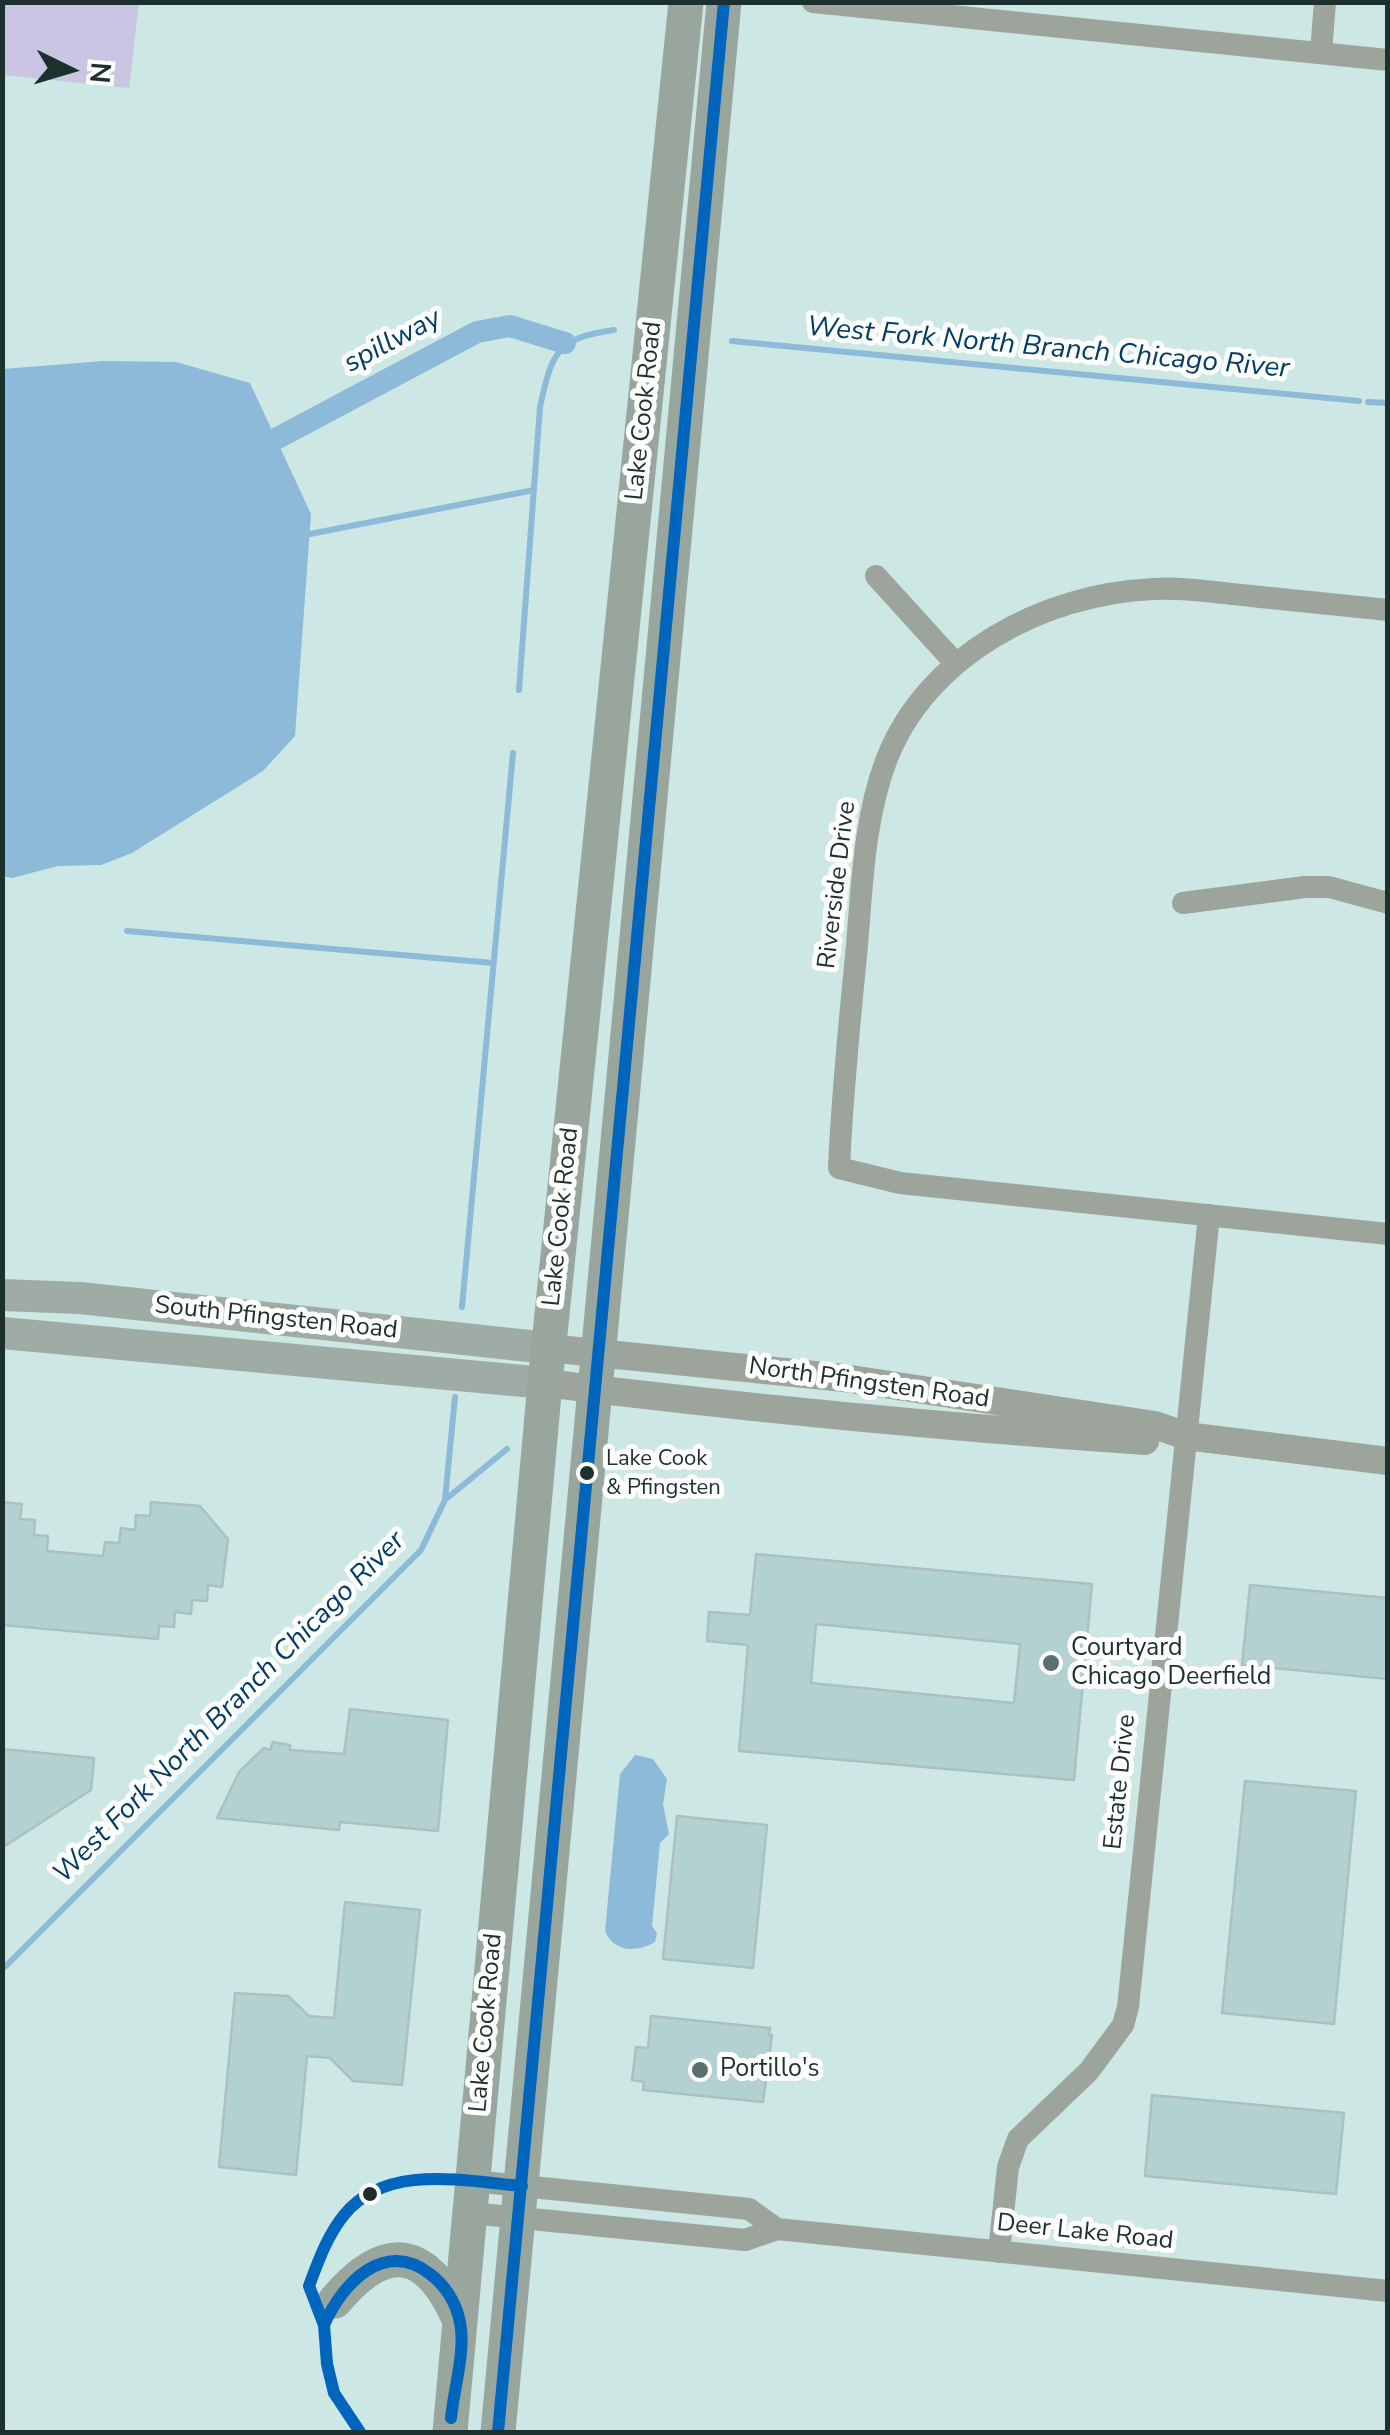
<!DOCTYPE html>
<style>
body{margin:0}
#map{position:relative;width:1390px;height:2435px;overflow:hidden;background:#cce7e4;font-family:"Nunito Sans",sans-serif}
canvas{display:block}
.frame{position:absolute;inset:0;border:5px solid #1c302e;pointer-events:none}
.north{position:absolute;left:20px;top:20px;width:100px;height:100px;-webkit-text-stroke:8px #fff;paint-order:stroke;rotate:95deg;font-size:28px;font-weight:700;line-height:40px;text-align:center;color:#1c302e}
.north::after{content:'';display:block;margin:auto;width:35px;height:45px;background:#1c302e;clip-path:polygon(50% 0,100% 100%,50% 72%,0 100%)}
</style>
<div id="map">
<canvas width="1390" height="2435"></canvas>
<div class="frame"></div>
<div class="north">N</div>
</div>
<script>
const ctx = document.querySelector('canvas').getContext('2d');
ctx.lineJoin = 'round';
function fillPath(path, color) {
  ctx.fillStyle = color;
  ctx.fill(path, 'evenodd');
}
function stroke(path, color, width, dash) {
  ctx.strokeStyle = color;
  ctx.lineWidth = width;
  ctx.lineCap = dash ? 'butt' : 'round';
  ctx.setLineDash(dash || []);
  ctx.stroke(path);
}
function drawText(font, color, halo, rows, align = 'center') {
  ctx.font = font + ' "Nunito Sans",sans-serif';
  ctx.lineWidth = 10;
  ctx.setLineDash([]);
  ctx.textBaseline = 'middle';
  ctx.strokeStyle = halo;
  ctx.fillStyle = color;
  for (const [text, x, y, turn = 0] of rows) {
    ctx.save();
    ctx.translate(x, y);
    ctx.rotate((+turn || 0) * Math.PI / 180);
    ctx.textAlign = isNaN(turn) ? turn : align;
    if (halo) ctx.strokeText(text, 0, 0);
    ctx.fillText(text, 0, 0);
    ctx.restore();
  }
}
fillPath(new Path2D(`
 M2,3H139L129,88L3,75Z`), '#c9c5e2');
fillPath(new Path2D(`
 M103,361L176,362L250,383L311,514L295,736L263,771L132,853L101,865L58,866L12,878L2,876L3,369Z
 M635,1755L653,1759L667,1779L663,1804L669,1834L660,1843L652,1926L657,1933L655,1942C636,1953 614,1952 605,1931L620,1774Z`), '#8ebada');
stroke(new Path2D(`
 M732,341L1359,401
 M1368,402L1388,403
 M305,535L534,490
 M519,690L540,407C552,352 557,338 614,330
 M127,931L493,963
 M462,1307L513,753
 M446,1499L507,1449
 M2,1970L421,1550L445,1500L455,1397`), '#8ebada', 6);
stroke(new Path2D(`
 M257,449L477,332L510,326L565,343`), '#8ebada', 22);
const building = new Path2D(`
 M2,1502L22,1504L20,1519L35,1520L34,1535L48,1536L47,1551L103,1556L105,1542L119,1543L121,1528L135,1530L136,1515L150,1516L151,1502L200,1506L228,1539L222,1587L208,1585L207,1601L192,1600L191,1614L175,1612L174,1627L159,1626L158,1639L2,1625Z
 M756,1554L1092,1584L1074,1780L739,1751L748,1645L707,1641L709,1612L750,1615ZM816,1624L1020,1644L1014,1703L811,1683Z
 M1250,1585L1388,1598V1679L1242,1665Z
 M350,1709L448,1720L438,1831L340,1822L339,1830L217,1818L239,1772L264,1748L270,1750L273,1742L290,1745V1750L344,1754Z
 M2,1749L94,1758L91,1790L2,1848Z
 M1245,1781L1356,1791L1334,2024L1222,2013Z
 M677,1816L767,1825L753,1968L663,1959Z
 M345,1902L420,1910L402,2085L353,2081L330,2058L307,2056L296,2175L219,2167L235,1993L288,1996L309,2016L334,2018Z
 M651,2016L770,2028L769,2035H772L763,2102L643,2090L644,2082L632,2080L636,2047L648,2048Z
 M1152,2095L1344,2113L1336,2194L1145,2176Z`);
fillPath(building, '#b3d0d2');
stroke(building, '#acc0c0', 2.5);
stroke(new Path2D(`
 M813,2L1388,60
 M1321,52L1325,2
 M876,576L956,664
 M1388,610C1342,605 1297,601 1251,596C1219,593 1186,587 1153,589C1044,594 926,655 886,761C863,822 862,891 856,956C849,1026 842,1097 839,1168L900,1183L1388,1234
 M1183,903L1305,887H1329L1388,903
 M473,2181L749,2209L777,2229
 M470,2213L745,2240L777,2229L1388,2291
 M999,2252L1008,2167L1018,2139L1089,2071L1123,2025L1128,2007L1209,1215`), '#9ca49b', 22);
stroke(new Path2D(`
 M548,1348L844,1378L1155,1425L1186,1436L1388,1461
 M545,1383C745,1408 944,1427 1145,1441`), '#9ca49b', 28);
stroke(new Path2D(`
 M2,1295L80,1298L548,1348
 M2,1333L545,1383`), '#9faca5', 32);
stroke(new Path2D(`
 M335,2301C387,2239 428,2248 460,2321
 M450,2432L545,1383L686,2
 M498,2432L724,2`), '#99a69d', 35);
stroke(new Path2D(`
 M324,2325C342,2284 384,2238 430,2274C444,2284 455,2301 459,2318C467,2348 454,2387 451,2418
 M360,2432L334,2393L327,2364L324,2325L309,2286C318,2262 327,2236 344,2215C386,2163 464,2181 522,2186
 M498,2432L724,2`), '#0065bd', 12);
for (const [x, y, r, color] of [
 [587,1473,9,"#1c302e"],
 [1051,1663,10,"#5a706e"],
 [700,2070,10,"#5a706e"],
 [370,2194,9,"#1c302e"]
]) {
  const dot = new Path2D();
  dot.arc(x, y, r, 0, 2 * Math.PI);
  ctx.fillStyle = color;
  ctx.fill(dot);
  stroke(dot, '#fff', 4);
}
drawText('22px', '#1c302e', '#fff', [
 ["Lake Cook",606,1460],
 ["& Pfingsten",606,1489]
], 'left');
drawText('25px', '#1c302e', '#fff', [
 ["Lake Cook Road",645,411,-84],
 ["Riverside Drive",838,885,-83],
 ["Lake Cook Road",562,1217,-84],
 ["South Pfingsten Road",276,1319,6],
 ["North Pfingsten Road",869,1384,8],
 ["Estate Drive",1121,1782,-84],
 ["Lake Cook Road",487,2023,-85],
 ["Deer Lake Road",1085,2233,6]
]);
drawText('25px', '#1c302e', '#fff', [
 ["Courtyard",1071,1649],
 ["Chicago Deerfield",1071,1678],
 ["Portillo's",720,2070]
], 'left');
drawText('italic 28px', '#003d69', '#fff', [
 ["spillway",393,342,-28],
 ["West Fork North Branch Chicago River",1048,349,5],
 ["West Fork North Branch Chicago River",230,1708,-45]
]);
</script>
